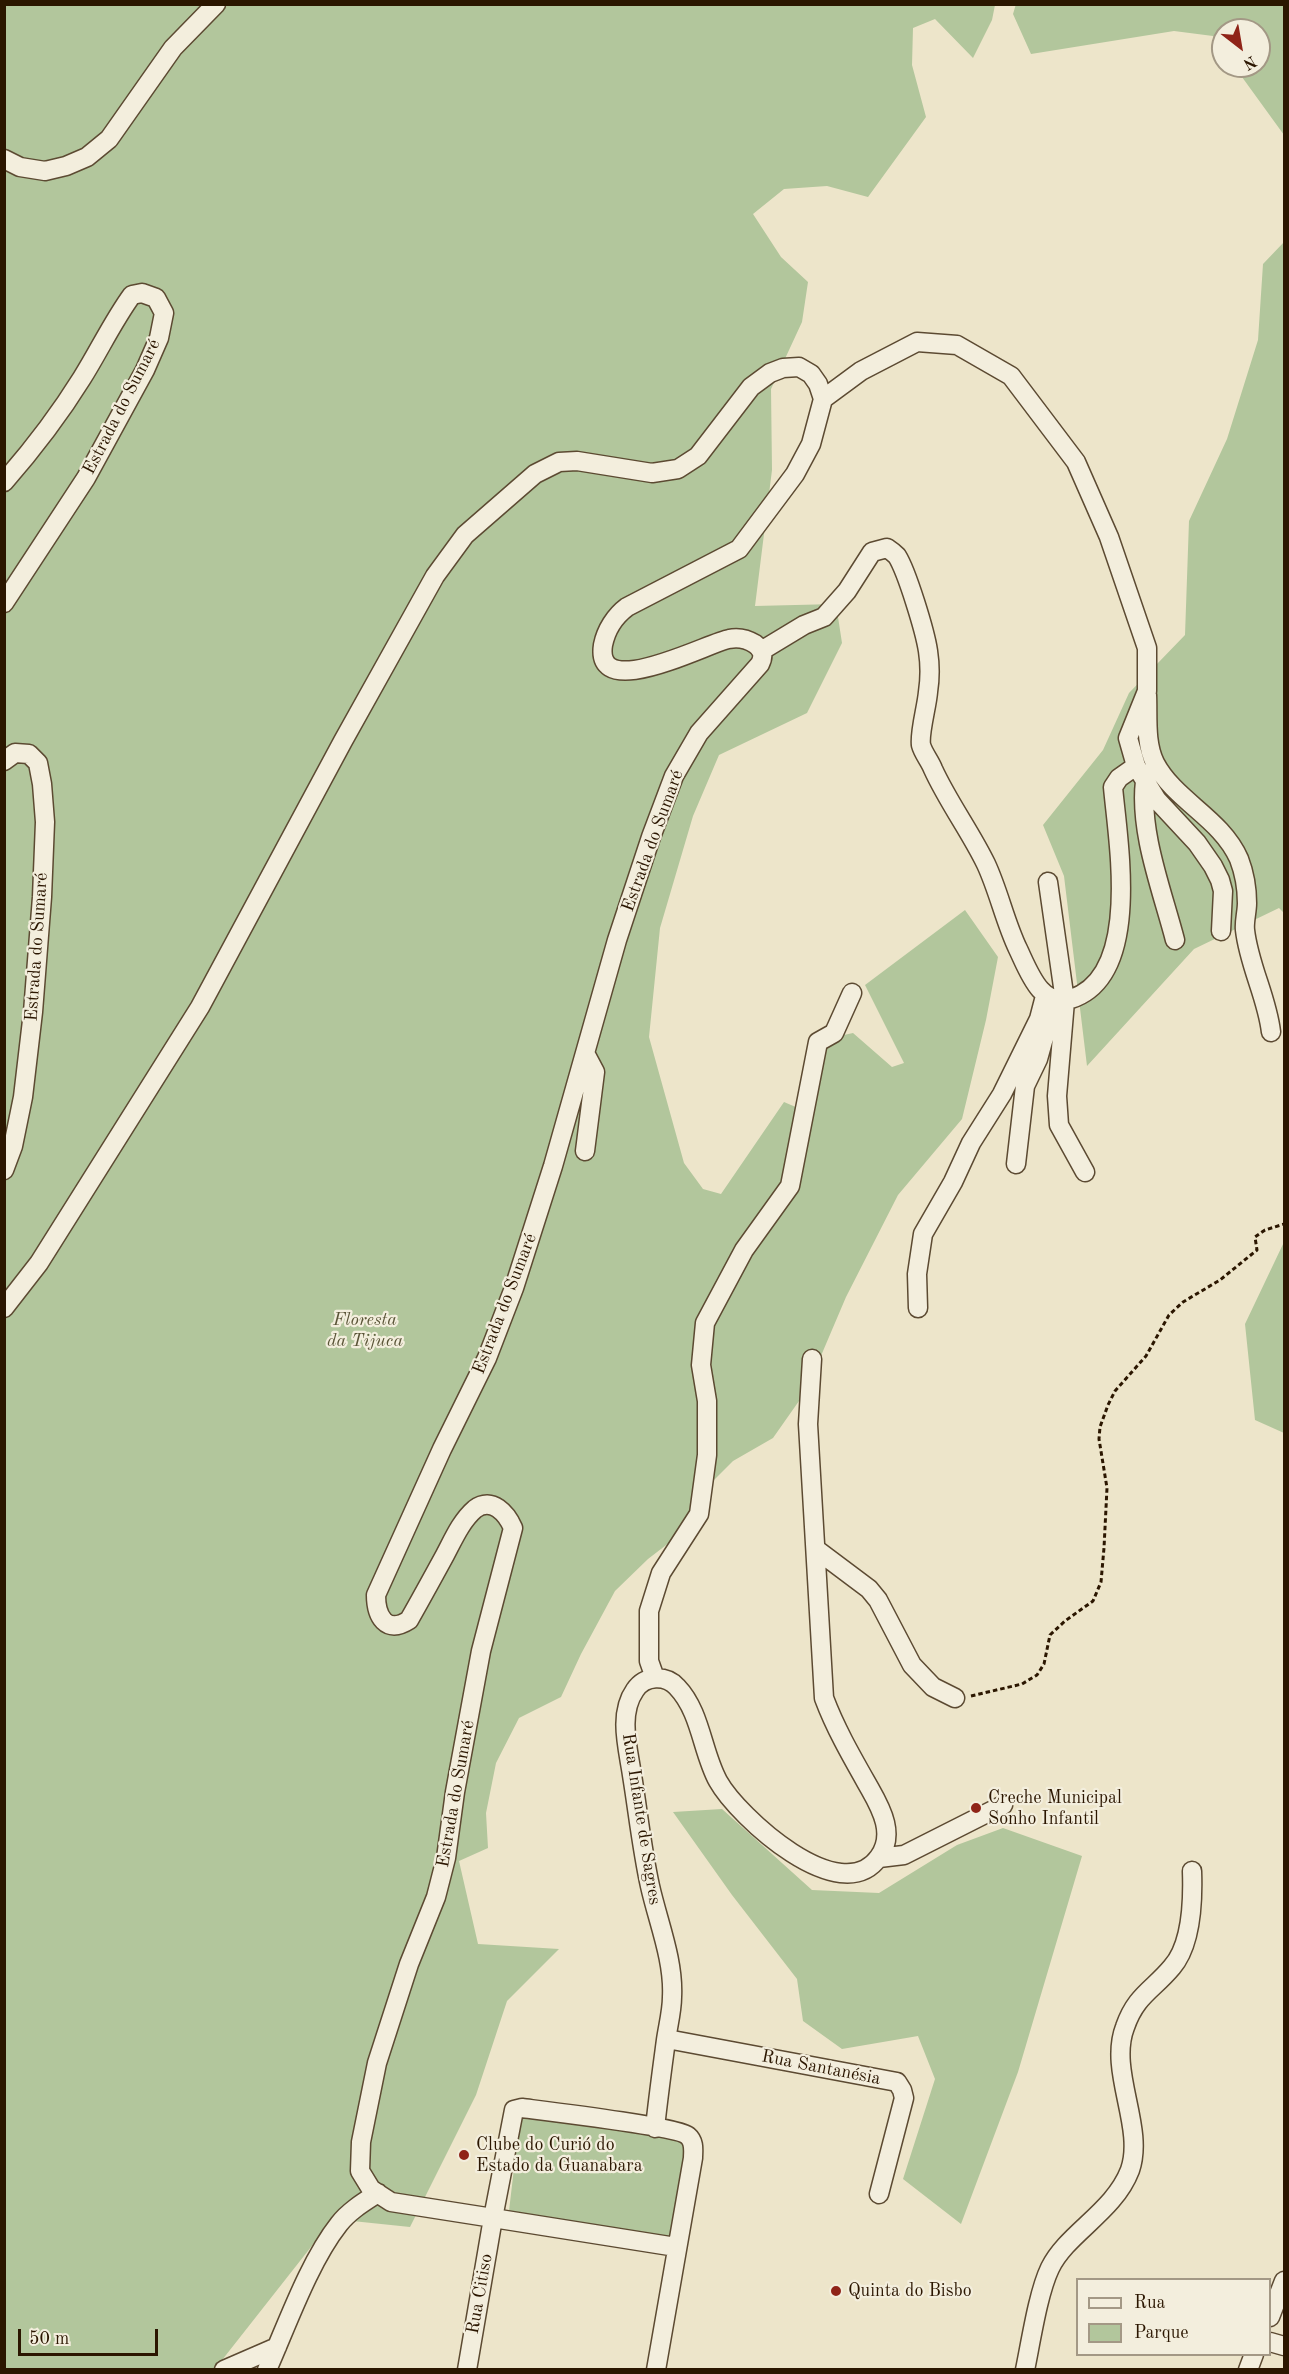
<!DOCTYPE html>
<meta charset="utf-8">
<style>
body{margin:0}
#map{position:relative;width:1289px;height:2374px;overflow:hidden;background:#ede5ca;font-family:"Old Standard TT",serif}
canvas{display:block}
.frame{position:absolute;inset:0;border:6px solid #2b1600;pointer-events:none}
.legend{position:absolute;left:1076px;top:2278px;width:195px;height:78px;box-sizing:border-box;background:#f3eedd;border:2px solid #a39885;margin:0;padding:8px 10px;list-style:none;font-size:18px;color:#2b1600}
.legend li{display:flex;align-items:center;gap:12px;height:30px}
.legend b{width:30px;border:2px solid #a39885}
.north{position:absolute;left:1211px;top:18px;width:60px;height:60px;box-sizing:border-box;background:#f3eedd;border:2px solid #a39885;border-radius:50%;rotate:149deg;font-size:16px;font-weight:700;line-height:24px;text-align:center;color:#2b1600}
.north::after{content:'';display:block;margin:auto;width:21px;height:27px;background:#8f2418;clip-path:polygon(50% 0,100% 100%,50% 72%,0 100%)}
.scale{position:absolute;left:18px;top:2329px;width:140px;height:27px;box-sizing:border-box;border:3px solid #2b1600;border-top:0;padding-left:8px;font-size:18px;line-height:21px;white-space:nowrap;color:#2b1600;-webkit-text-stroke:4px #f3eedd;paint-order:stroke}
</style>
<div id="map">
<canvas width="1289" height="2374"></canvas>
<div class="frame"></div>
<ul class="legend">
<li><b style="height:8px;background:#f3eedd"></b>Rua</li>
<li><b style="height:16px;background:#b2c69c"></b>Parque</li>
</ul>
<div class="north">N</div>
<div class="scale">50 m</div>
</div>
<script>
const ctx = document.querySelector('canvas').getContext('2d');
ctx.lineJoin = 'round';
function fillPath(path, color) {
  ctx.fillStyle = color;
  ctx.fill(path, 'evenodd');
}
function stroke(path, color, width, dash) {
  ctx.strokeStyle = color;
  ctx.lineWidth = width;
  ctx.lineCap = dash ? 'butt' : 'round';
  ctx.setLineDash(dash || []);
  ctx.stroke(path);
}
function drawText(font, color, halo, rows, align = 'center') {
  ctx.font = font + ' "Old Standard TT",serif';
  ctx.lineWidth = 4.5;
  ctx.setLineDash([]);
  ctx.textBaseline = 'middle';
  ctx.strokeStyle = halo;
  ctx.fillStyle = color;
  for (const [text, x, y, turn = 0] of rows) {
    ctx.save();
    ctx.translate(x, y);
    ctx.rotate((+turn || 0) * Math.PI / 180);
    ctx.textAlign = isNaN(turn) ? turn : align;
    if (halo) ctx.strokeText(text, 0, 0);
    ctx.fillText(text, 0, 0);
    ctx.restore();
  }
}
fillPath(new Path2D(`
 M1016,4L1284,5V135L1234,66H1259V30H1223V50L1213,36L1174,31L1031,54L1013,14Z
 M5,5H995L992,20L973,58L935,19L913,28L912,65L926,117L868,197L827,186L784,189L753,214L781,257L808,282L802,322L771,389L772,470L755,606L836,604L842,643L807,713L719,755L693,816L660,928L649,1037L684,1163L703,1189L721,1194L784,1102L805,1111L821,1040L853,1033L892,1067L904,1063L865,985L965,910L998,957L986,1020L962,1119L898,1195L846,1297L806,1391L773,1438L733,1461L701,1493L687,1529L648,1559L615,1591L581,1654L561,1697L519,1718L496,1763L486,1813L488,1848L459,1861L478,1944L559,1949L507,2001L476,2095L410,2227L333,2219L215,2369L5,2370Z
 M1284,242V913L1279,908L1194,949L1087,1066L1064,876L1043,825L1103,750L1129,693L1185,635L1189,521L1227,439L1258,340L1263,264Z
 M1284,1242V1433L1255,1420L1245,1324Z
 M722,1809L812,1890L879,1893L957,1845L1003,1828L1082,1856L1018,2072L961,2224L903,2179L935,2079L918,2036L842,2049L803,2021L797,1979L732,1895L673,1812Z
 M520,2117L572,2119L687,2139L671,2237L509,2211Z`), '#b2c69c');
const minor = new Path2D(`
 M4,159L20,167L45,171L66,166L87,157L109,139L173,48L216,4
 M823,399L861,371L917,342L957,345L1011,376L1076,462L1109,537L1147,648V691L1128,738L1136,766L1157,800L1197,843L1213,866L1220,880L1223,891L1221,931
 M4,482C33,449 59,415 82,378C99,351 113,321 132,295L142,293L156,298L164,313L159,338L145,370L86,478L4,603
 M761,651L804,625L824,617L847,591L872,552L887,548C890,550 894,553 897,556C907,572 925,631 928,651C930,664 930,679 928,692C927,706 919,733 921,745C923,753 930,761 933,769C948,802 970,831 986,864C999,892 1005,922 1018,949C1029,972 1041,1008 1071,999C1142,976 1118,843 1113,787L1119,778L1136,766
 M1147,695C1148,717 1145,743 1155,763C1175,801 1221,818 1239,859C1244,872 1247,889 1247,903C1247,912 1244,922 1245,930C1249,966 1267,997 1271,1032
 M4,761L15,753L29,754L38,763L42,784L45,822L42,897L33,1012L23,1097L13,1146L4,1170
 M1145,781C1139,832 1162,890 1175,940
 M1048,882L1065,1001L1057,1096L1059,1125L1085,1172
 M585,1151L595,1072L586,1055
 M1016,1164L1025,1086L1038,1059L1052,1009
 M4,1308L39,1263L200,1007L343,741L435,576L465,535L535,474L559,462L577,461L652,473L678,469L698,456L751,387L770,373L783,368L799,367L811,374L818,384L823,399L811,444L795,474L739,549L627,607C615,616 606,630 603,645C594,704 707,643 729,639C738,637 747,639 755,644C763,650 764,656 760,664L699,733L674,776L651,837L617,940L553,1166L514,1288L487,1358L442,1449L376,1595C376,1616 386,1635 409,1620C421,1599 433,1577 445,1555C453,1540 461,1521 475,1509C492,1496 507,1514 513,1528L481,1651L455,1792L446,1858L436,1897L409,1964L377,2063L361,2142L360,2171L371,2189L391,2202L493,2218L467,2370
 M918,1308L917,1274L923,1234L953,1182L971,1143L1002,1094L1039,1019L1045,996
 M817,1550L869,1589L878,1600L912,1665L933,1687L955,1698
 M655,1678L649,1661V1611L661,1573L699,1514L707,1455V1401L701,1365L705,1323L744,1250L790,1186L818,1042L834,1033L852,993
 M879,1858L904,1855L1003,1805
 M667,2039L897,2082L902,2090L904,2098L879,2194
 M655,2128C658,2099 662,2070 666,2040C668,2026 672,2011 672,1997C674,1960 658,1922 650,1886C642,1850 638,1812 632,1775C628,1748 618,1714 635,1690C645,1675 666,1675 677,1687C701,1712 702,1752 718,1781C738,1817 841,1911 879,1857C895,1835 882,1810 870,1789C853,1759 836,1730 824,1698L808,1424L812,1359
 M1270,2317L1284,2281
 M1270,2342L1284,2346
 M224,2370L277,2347
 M267,2370C287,2325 309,2262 339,2224C349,2211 364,2202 378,2193
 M656,2370L693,2158C693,2151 695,2142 688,2136C679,2127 545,2111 522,2108L514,2110L493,2218L676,2247
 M1025,2370C1031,2341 1038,2293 1050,2268C1067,2233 1114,2212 1130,2170C1145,2127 1108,2071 1125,2027C1136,1995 1153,1990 1172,1967C1192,1944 1193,1899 1192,1871
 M1248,2370L1254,2354`);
stroke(minor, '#5c4a32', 21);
stroke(new Path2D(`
 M971,1696L1022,1684L1037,1675L1044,1664L1050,1635L1065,1621L1093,1601L1101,1582L1104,1548L1107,1488L1099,1439L1100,1427L1108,1405L1115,1391L1146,1356L1169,1315L1183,1302L1220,1280L1257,1250L1255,1237L1265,1230L1284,1224`), '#2b1600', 3, [4.5, 3]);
stroke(minor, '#f3eedd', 18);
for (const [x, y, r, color] of [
 [976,1808,6,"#8f2418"],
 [464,2155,6,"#8f2418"],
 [836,2291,6,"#8f2418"]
]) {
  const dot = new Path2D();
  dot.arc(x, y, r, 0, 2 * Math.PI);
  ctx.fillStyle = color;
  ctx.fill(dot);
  stroke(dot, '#f3eedd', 2);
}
drawText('18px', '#2b1600', '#f3eedd', [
 ["Estrada do Sumaré",122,407,-63],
 ["Estrada do Sumaré",653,841,-70],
 ["Estrada do Sumaré",37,947,-86],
 ["Estrada do Sumaré",505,1304,-69],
 ["Estrada do Sumaré",456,1794,-80],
 ["Rua Infante de Sagres",641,1819,81],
 ["Rua Santanésia",821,2068,11],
 ["Rua Citiso",480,2294,-80]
]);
drawText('italic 18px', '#5a5437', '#f3eedd', [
 ["Floresta",365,1320],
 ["da Tijuca",365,1341]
]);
drawText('18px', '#2b1600', '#f3eedd', [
 ["Creche Municipal",988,1798],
 ["Sonho Infantil",988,1819],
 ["Clube do Curió do",476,2145],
 ["Estado da Guanabara",476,2166],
 ["Quinta do Bisbo",848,2291]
], 'left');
</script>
